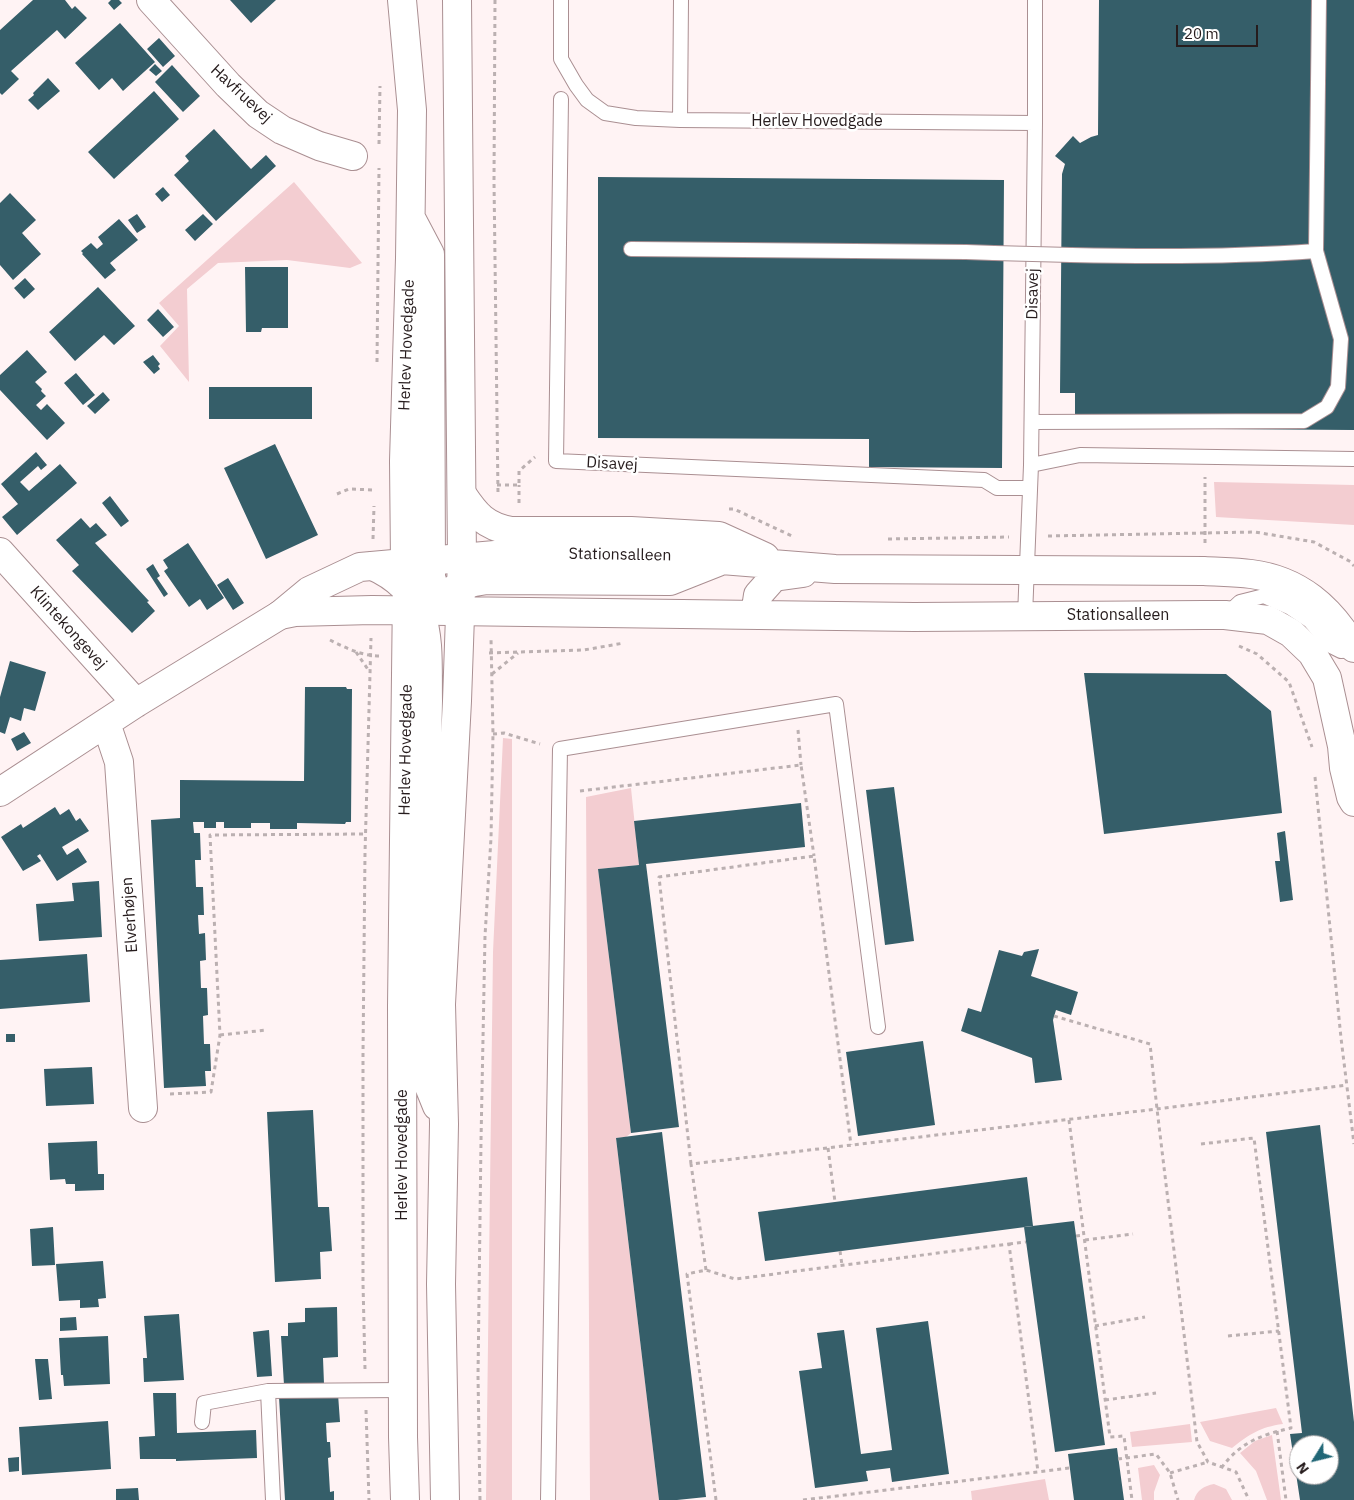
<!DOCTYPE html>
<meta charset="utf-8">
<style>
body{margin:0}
#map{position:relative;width:1354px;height:1500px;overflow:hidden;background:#fff3f4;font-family:"IBM Plex Sans",sans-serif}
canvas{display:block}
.north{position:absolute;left:1289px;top:1435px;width:50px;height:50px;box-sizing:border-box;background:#fff;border:1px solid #a8a4a5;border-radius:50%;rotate:234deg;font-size:14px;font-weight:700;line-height:20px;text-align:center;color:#261c1d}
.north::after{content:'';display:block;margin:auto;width:18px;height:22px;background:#216777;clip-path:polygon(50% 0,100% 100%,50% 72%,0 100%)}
.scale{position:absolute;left:1176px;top:25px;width:82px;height:22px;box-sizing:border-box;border:2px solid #261c1d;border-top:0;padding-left:6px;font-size:15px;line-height:18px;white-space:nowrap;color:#261c1d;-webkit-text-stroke:4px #fff;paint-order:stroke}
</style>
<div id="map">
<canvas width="1354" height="1500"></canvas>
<div class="north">N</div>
<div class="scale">20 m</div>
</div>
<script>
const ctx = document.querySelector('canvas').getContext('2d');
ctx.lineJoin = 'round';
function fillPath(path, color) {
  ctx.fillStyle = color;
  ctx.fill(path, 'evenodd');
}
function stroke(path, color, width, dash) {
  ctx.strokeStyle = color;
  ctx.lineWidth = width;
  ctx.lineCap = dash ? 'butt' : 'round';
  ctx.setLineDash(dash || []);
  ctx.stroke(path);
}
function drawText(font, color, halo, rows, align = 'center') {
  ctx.font = font + ' "IBM Plex Sans",sans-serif';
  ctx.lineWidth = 5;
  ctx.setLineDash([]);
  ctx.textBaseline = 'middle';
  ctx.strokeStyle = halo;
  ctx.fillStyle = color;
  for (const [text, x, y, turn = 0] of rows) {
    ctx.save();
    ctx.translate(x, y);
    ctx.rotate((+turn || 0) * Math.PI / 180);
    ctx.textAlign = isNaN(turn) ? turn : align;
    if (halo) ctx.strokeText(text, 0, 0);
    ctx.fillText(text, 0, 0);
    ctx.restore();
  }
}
fillPath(new Path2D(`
 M294,182L362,263L350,268L287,260L218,263L187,289L189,382L160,346L179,326L159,303Z
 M1214,482L1354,485V525L1216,517Z
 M503,738L512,739V1500H486L493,952Z
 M631,788L639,865L598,869L631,1133L626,1137L616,1138L659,1500H590L586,797Z
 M1276,1408L1283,1424C1260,1427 1250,1434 1232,1448L1210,1441L1200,1422Z
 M1190,1424L1192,1442L1132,1447L1130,1432Z
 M1272,1435L1281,1500H1267L1256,1471L1240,1453L1255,1441Z
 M1154,1465L1160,1475L1154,1492V1500H1142L1138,1468Z
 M1045,1479L1049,1500H972L971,1491Z
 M1214,1484L1226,1489L1232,1500H1194C1197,1490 1204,1486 1214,1484Z`), '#f3cdd1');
fillPath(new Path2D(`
 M33,0H65L72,9L75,6L87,18L65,39L57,30L11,71L19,79L2,95L0,93V30Z
 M111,0H119L122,3L114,10L108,3Z
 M230,0H276L251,23Z
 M1099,0H1354V430L1075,428V393H1060L1062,174L1065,164L1055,156L1073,136L1080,143L1091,137L1098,135Z
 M120,23L155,62L123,91L112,78L99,90L75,63Z
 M159,38L175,56L163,67L147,49Z
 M155,64L162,71L156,76L149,70Z
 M172,65L200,96L183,112L155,82Z
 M48,78L60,91L38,110L28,100L34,95L33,93Z
 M154,91L179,119L114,179L88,152Z
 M214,129L251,169L266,155L276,166L216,221L174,175L189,161L185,156Z
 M598,177L1004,180L1002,468L869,467V439L598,438Z
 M163,187L170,195L162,202L155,194Z
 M10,193L36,220L22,233L41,254L13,280L0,265V203Z
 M137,214L146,227L137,233L128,220Z
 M203,214L213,224L195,241L185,230Z
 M119,219L138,240L110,263L116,270L105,279L82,254L83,253L81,251L91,243L97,249L103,244L98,237Z
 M245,267H288V328H262L261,332H246Z
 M25,278L35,289L24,299L14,288Z
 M98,287L135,326L114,345L104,335L75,361L49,332Z
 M158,309L174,327L163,337L147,320Z
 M27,350L47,372L35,382L42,389L41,391L46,396L36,405L41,410L47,404L65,423L47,440L0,390V375Z
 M153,355L160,364L158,366L160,369L154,374L143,362Z
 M76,373L95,395L83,405L64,383Z
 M209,387H312V419H209Z
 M103,392L110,400L95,414L87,406Z
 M275,444L318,535L266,559L224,468Z
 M36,452L47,465L41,470L38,466L20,482L29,491L60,464L77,483L17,535L2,517L18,504L1,484Z
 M110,496L129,521L121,527L102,503Z
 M81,518L90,528L96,523L107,535L95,543L149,601L147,602L155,611L132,633L72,571L79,565L56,540Z
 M188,543L224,598L207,610L200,599L189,607L164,571L168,568L163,560Z
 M153,564L160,576L157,578L168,594L164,597L146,569Z
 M228,578L244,603L233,610L217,585Z
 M10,661L46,672L35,711L24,708L21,721L10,717L5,734L0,732V697Z
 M1084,673L1226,674L1271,711L1282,813L1104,834Z
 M305,687H346L347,689H352L351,822H346L345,824L297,823V829H270V823H251V828H224V822H216V828H204V822H193L194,833H200L201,860H195L196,887H203L204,915H198L199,934L205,933L206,960L200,961L201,988H207L208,1015L203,1016L204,1044H210L211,1071H205L206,1086L164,1088L151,820L180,818V780L304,781Z
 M24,732L31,743L17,751L11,739Z
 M894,787L914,941L885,945L866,790Z
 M801,803L805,847L646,864L679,1127L631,1133L598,869L639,865L634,821Z
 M55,807L60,815L69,809L76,821L80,818L89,831L62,847L67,855L78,848L87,862L57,881L40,854L37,856L41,861L23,871L1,837L21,824L23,828Z
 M1285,831L1293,900L1280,902L1275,861H1280L1277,833Z
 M99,881L102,937L39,941L36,904L74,901L72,883Z
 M1039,949L1031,976L1078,992L1071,1015L1056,1010L1053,1020L1062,1080L1035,1083L1032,1058L961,1031L968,1008L981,1012L999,950L1022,956L1024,952Z
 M87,954L90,1002L0,1009V960Z
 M6,1034H15V1042H6Z
 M923,1041L935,1125L858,1136L846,1052Z
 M92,1067L94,1104L46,1106L44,1069Z
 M313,1110L318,1207H329L332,1251L320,1252L321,1279L275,1282L267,1112Z
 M1320,1125L1354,1422V1500H1300L1290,1434L1302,1433L1266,1132ZM1299,1445H1329V1475H1299Z
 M662,1132L706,1497L677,1500H659L616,1138Z
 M97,1141L98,1174H104V1190L75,1191V1184H66L65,1179L50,1180L48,1143Z
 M1027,1177L1033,1226L765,1261L758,1212Z
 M1074,1221L1105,1445L1055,1452L1024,1227Z
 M53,1227L55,1265L32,1266L30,1229Z
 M103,1261L106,1298L98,1299L99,1307L80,1308V1300L59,1301L56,1264Z
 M337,1307L338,1357L323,1358L324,1384L284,1385L281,1336H288V1323L305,1322V1308Z
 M179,1314L184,1380L144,1382L143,1358H147L144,1316Z
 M76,1317L77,1330L60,1331V1318Z
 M928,1321L949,1474L892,1482L890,1468L866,1471L868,1481L815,1488L799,1371L822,1368L817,1333L844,1330L861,1454L892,1450L876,1328Z
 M269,1330L272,1376L257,1377L253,1332Z
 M108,1336L110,1384L64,1386L63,1375H61L59,1338Z
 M35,1359H48L52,1399L39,1400Z
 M153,1393H176L177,1433L256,1430L257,1458L176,1461V1459H140L139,1437L155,1436Z
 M338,1394L340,1422L326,1423L327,1442H330L331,1457L328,1458L330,1492L334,1491V1500H285L279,1397Z
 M108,1421L111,1469L22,1475L19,1427Z
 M1117,1448L1124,1500H1074L1068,1454Z
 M19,1457V1471L9,1472L8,1458Z
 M138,1488L139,1500H116V1489Z`), '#355e69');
const service = new Path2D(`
 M561,0V59L576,85L587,100L605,113L636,118L680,120L1035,123V0
 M561,99L556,461L984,480L997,488H1029
 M680,120L681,0
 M631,249L966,252L994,253
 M1071,255C1153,257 1235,257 1316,251L1319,0
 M1032,422L1304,421L1327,407L1338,387L1341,339L1316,251
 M1031,465L1080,455L1354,459
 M1226,615L1240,602L1264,596L1289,607L1310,621L1331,646L1341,651L1354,650
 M1025,616L1031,465L1035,123
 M268,1391L273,1500
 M202,1422L204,1403L268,1391L403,1390
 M548,1500L560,749L836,704L878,1027`);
const minor = new Path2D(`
 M151,0L228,85L258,114L282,130L319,146L353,156
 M0,552L136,703
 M106,723L119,762L143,1108
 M0,792L136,703L280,615`);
const tertiary = new Path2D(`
 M462,494C476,515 485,526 511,531H631L719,536L765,557
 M441,597C455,587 469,582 486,580L670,581L718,562
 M280,615L295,612L372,610L914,617L1204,615H1225L1268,620L1291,633L1312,653L1327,678L1342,746L1344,768L1351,797L1354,802
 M280,615L309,591L360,567L495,555L646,554L835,569L1204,571C1220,572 1236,572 1251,574C1299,580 1330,608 1354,648
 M755,615L758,595L774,577L803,573`);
const secondary = new Path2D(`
 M402,0L412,110L410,258L404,461L405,563L407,592L402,1006L403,1437L405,1500
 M411,218L430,254L431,577C436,596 444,601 461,611
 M373,566C435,594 427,643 428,701L420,1064L437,1106
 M445,1500L441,1284L444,1124L441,1004L457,701L462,559L457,0`);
stroke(service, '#aa8f92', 16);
stroke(minor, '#aa8f92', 30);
stroke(tertiary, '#aa8f92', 30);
stroke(secondary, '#aa8f92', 30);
stroke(new Path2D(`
 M495,0L494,181L498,494
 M379,144L380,86
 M377,362L379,168
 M497,485H519V471L535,457
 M337,494L349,489L375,490
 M519,503V485
 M729,509H734L792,536
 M1048,536L1255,532L1314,542L1351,562L1354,566
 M373,539L374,506
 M888,539L1009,537
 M1205,543V477
 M330,640C346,648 362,656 380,656
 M1239,646L1257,654L1289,682L1312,747
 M356,652L369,671
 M489,653L584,650L624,643
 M492,674L518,653
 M798,730L801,765
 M493,734L504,733L540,744
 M1315,777L1341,1038L1354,1144
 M580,791L801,765L814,856
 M1054,1016L1150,1044L1157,1109L1197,1442L1208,1462L1236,1472L1249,1500
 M220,1035L267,1030
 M170,1094L211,1092L220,1035L210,835L366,834
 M1069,1120L1110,1437L1124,1436L1132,1500
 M1201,1144L1254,1138L1291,1428C1261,1435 1241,1442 1222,1467
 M828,1148L835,1202
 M691,1164L659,877L814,856L851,1145
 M1076,1236L1084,1235
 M1085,1240L1133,1234
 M1009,1244L1026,1242
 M840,1251L842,1265
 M706,1270L691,1164L1157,1109L1347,1085
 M1095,1326L1145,1317
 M1228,1336L1279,1331
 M365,1369L363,1283V1055L365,853L371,638
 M1105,1400L1156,1393
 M366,1410L369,1500
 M1277,1431L1286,1500
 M1118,1459L1156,1454L1170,1473L1178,1500
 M1170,1473L1208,1462
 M480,1500L478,1376L481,1141L485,936L491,838L493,734L491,638
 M716,1500L687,1274L706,1270L735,1279L1009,1244L1038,1472
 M803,1500L1070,1468`), '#bbb0b1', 3, [4, 4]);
stroke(service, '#fff', 14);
stroke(minor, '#fff', 28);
stroke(tertiary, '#fff', 28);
stroke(secondary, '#fff', 28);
const serviceBridge = new Path2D(`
 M994,253L1071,255`);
stroke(serviceBridge, '#aa8f92', 16, []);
stroke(serviceBridge, '#fff', 14);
drawText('16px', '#261c1d', '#fff', [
 ["Havfruevej",241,94,43],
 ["Herlev Hovedgade",817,121],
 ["Disavej",1033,294,-89],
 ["Herlev Hovedgade",407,345,-88],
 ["Disavej",612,464,3],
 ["Stationsalleen",620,555,1],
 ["Stationsalleen",1118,615],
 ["Klintekongevej",68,628,48],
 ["Herlev Hovedgade",406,750,-89],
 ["Elverhøjen",130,915,-94],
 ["Herlev Hovedgade",402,1155,-90]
]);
</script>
